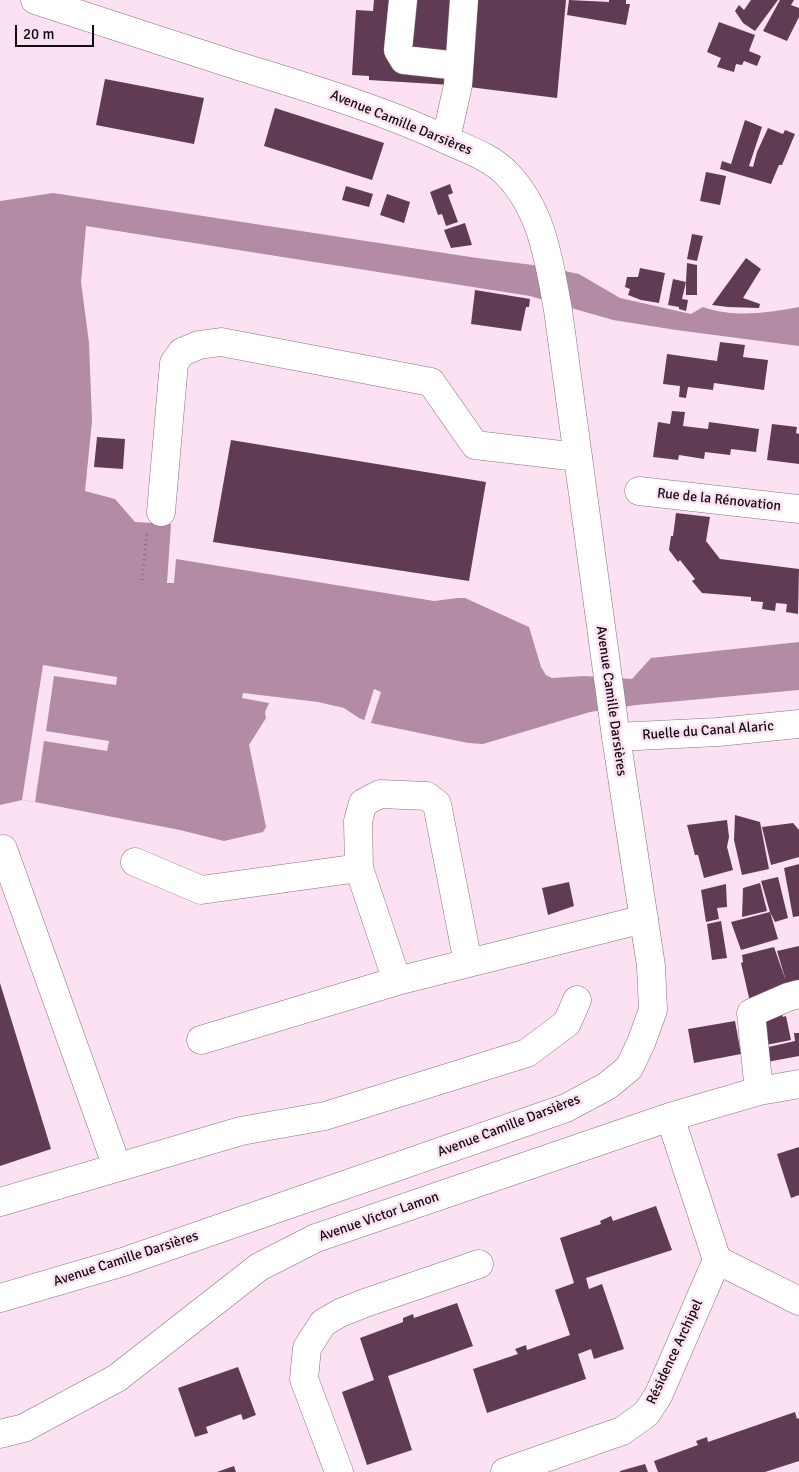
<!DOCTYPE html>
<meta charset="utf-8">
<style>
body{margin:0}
#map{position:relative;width:799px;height:1472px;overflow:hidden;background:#fce1f2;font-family:Signika,sans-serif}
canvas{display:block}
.scale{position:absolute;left:15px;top:25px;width:79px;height:22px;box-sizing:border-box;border:2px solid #130b11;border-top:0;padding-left:6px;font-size:15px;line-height:18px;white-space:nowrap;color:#130b11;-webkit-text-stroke:4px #fce1f2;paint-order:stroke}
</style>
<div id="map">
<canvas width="799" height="1472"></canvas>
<div class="scale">20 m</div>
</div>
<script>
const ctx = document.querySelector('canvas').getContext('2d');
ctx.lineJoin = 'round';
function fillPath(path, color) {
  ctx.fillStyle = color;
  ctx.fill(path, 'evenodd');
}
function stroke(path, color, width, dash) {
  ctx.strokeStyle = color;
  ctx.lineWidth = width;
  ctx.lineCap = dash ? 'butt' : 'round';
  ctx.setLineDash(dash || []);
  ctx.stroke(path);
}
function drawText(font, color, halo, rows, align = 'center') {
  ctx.font = font + ' Signika,sans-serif';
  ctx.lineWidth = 5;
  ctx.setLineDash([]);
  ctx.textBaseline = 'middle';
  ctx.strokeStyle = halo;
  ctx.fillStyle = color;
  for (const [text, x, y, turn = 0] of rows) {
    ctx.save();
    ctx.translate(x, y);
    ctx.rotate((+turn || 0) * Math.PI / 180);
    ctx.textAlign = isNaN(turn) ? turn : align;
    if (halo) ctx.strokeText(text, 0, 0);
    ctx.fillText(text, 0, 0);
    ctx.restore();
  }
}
fillPath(new Path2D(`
 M53,193L477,258L541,266L579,274L620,298L691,314L703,307C734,318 767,313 799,307V346L676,330L613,320L530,296L86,226L81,282L89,343L92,421L85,491L115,499L135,522L171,524L167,583H174L176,559L434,601L458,598H465L529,627L541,667L546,675L552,678L584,676L632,679L651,658L799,642V690L636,705L590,712L483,744L468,743L371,723L359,718L344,708L318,702L243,693L242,698L269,703L265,712L266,718L249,745L266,827L263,832L224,841L180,830L35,802L22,800L0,805V201Z`), '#b38ba5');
fillPath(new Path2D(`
 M43,665L117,677L116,685L54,676L46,731L109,741L107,751L44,741L35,802L22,800Z
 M374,689L381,692L371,723L364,721Z`), '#fce1f2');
fillPath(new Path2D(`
 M374,0H458L451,85L369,80V76L352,75L356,10L373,11Z
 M478,0H566L557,98L469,87Z
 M569,0L609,2V0H626V4H630L626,25L567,15Z
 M751,0H778L755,31L743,23L735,11L739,5L744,10Z
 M780,0H794L791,5L799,8V17L787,41L763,31Z
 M719,22L755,35L749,51L761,56L757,66L744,61L742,65L736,64L734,72L717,67L721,58L707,52Z
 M105,79L204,98L194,144L96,125Z
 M275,108L384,143L372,180L264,146Z
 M745,120L762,127L749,166L753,167L757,152L768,128L783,134L785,130L795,134L782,165H779L771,184L720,169L722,161L731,164Z
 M706,172L726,176L720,205L700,201Z
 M450,184L453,193L448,195L458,222L446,226L442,214L438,215L430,192Z
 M346,186L373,194L369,207L342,200Z
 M387,194L410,202L404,223L380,215Z
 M465,223L472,245L451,248L444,230Z
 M692,234L703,236L697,261L687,259Z
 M746,258L761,269L743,298L760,304L759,308L728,307L712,305Z
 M687,263L697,265V295H686V282L682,299L688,300L686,311L679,309V307L668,305L673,279L686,282Z
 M640,268L665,273L659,303L641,300L628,295L630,289L625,287L627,277H638Z
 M475,290L530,299L529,307H526L521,331L471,324Z
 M720,342L745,345L743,357L768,360L764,390L714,383L713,390L688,387L686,398L679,397L680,386L663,384L667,354L717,361Z
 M672,411L685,412L683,426L708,429L709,422L759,429L756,452L731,449L730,455L705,452L704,459L679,455L678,460L653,457L658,422L670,424Z
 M772,424L797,427L796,433L799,434V464L767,460Z
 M97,437L125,439L123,469L94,467Z
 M231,440L486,482L469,581L213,542Z
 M676,513L710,517L706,541L720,559L799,569L798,614L786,612L787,604L776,603L775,611L762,609L763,602L751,601V597L702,593L692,581L695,579L680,560L678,562L669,550L671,536H673Z
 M735,815L760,822L769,869L742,875L734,840Z
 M727,820L729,837L727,847L733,870L704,878L698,855H695L687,825Z
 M793,823L799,830V857L771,865L762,827Z
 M799,864V916L793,917L784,868Z
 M778,877L788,918L775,922L770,912L778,939L741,950L731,922L770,912L761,881Z
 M569,882L574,906L548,915L542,888Z
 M760,883L767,911L742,917L743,888Z
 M726,884L727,907L717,908L719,919L706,922L701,890Z
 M721,921L727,958L712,960L707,924Z
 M799,946V988L750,1002L741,963L743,962L742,955L774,947L786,981L777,951Z
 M0,983L51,1149L0,1166Z
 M780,1008L783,1017L786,1016L791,1040L766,1045L760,1022Z
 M735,1021L741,1054L694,1063L688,1029Z
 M794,1033H799V1056L767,1062L764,1048L795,1041Z
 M799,1147V1195L791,1198L777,1154Z
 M656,1206L672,1250L586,1278L589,1289L602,1284L624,1349L594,1359L591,1349L578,1354L586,1379L487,1413L473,1369L518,1354L515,1349L526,1345L527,1350L570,1335L555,1290L574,1283L560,1238L601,1224L600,1221L611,1216L613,1221Z
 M457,1303L473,1346L388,1376L412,1450L367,1465L342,1392L374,1380L360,1338L403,1322V1318L413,1314L414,1318Z
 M238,1367L256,1415L243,1420L241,1414L206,1427L208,1433L195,1437L178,1388Z
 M795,1412L797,1419L799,1418V1461L765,1472H658L654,1461L698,1445L696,1441L707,1437L708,1442Z
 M645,1464L648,1472H620V1471Z
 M234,1466L236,1472H217Z`), '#5f3c53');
const minor = new Path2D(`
 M403,0L398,50L404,60L459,66
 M446,139L458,85L464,0
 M639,491L799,509
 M161,512L174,363L182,352L199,345L221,342L431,382L475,445L578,457
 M616,737L718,732L799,724
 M3,849L117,1167
 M135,862L201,890L359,868L397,981
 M359,868L358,821L363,803L380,794L427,796L437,804L468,963
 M201,1040L397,981L644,919
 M759,1091L751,1013L788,997L799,994
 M670,1117L717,1260L799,1301
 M0,1202L241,1131L325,1116L527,1053L567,1023L577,1000
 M0,1434L24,1428L117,1378L259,1267L316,1238L670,1117L759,1091L799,1084
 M339,1472L304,1379L307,1348L323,1323L340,1313L365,1303L479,1264
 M505,1472L622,1431L646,1414L658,1396L717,1260`);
const major = new Path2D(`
 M0,1298L123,1262L566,1108L607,1086L629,1068L641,1043L653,1010L651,966L616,737L558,310C549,262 543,211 507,174C492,158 469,150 449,141C379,108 305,87 232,64C166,43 101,21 35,0`);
stroke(minor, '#88707f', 29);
stroke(major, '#88707f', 29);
stroke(new Path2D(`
 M142,580L147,533`), '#7e6d78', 3, [1, 4]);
stroke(minor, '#fff', 28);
stroke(major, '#fff', 28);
drawText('14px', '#130b11', '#fce1f2', [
 ["Avenue Camille Darsières",401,123,22],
 ["Rue de la Rénovation",719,500,6],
 ["Avenue Camille Darsières",611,701,82],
 ["Ruelle du Canal Alaric",708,731,-4],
 ["Avenue Camille Darsières",509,1126,-21],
 ["Avenue Victor Lamon",379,1217,-19],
 ["Avenue Camille Darsières",126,1259,-18],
 ["Résidence Archipel",675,1352,-65]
]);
</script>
